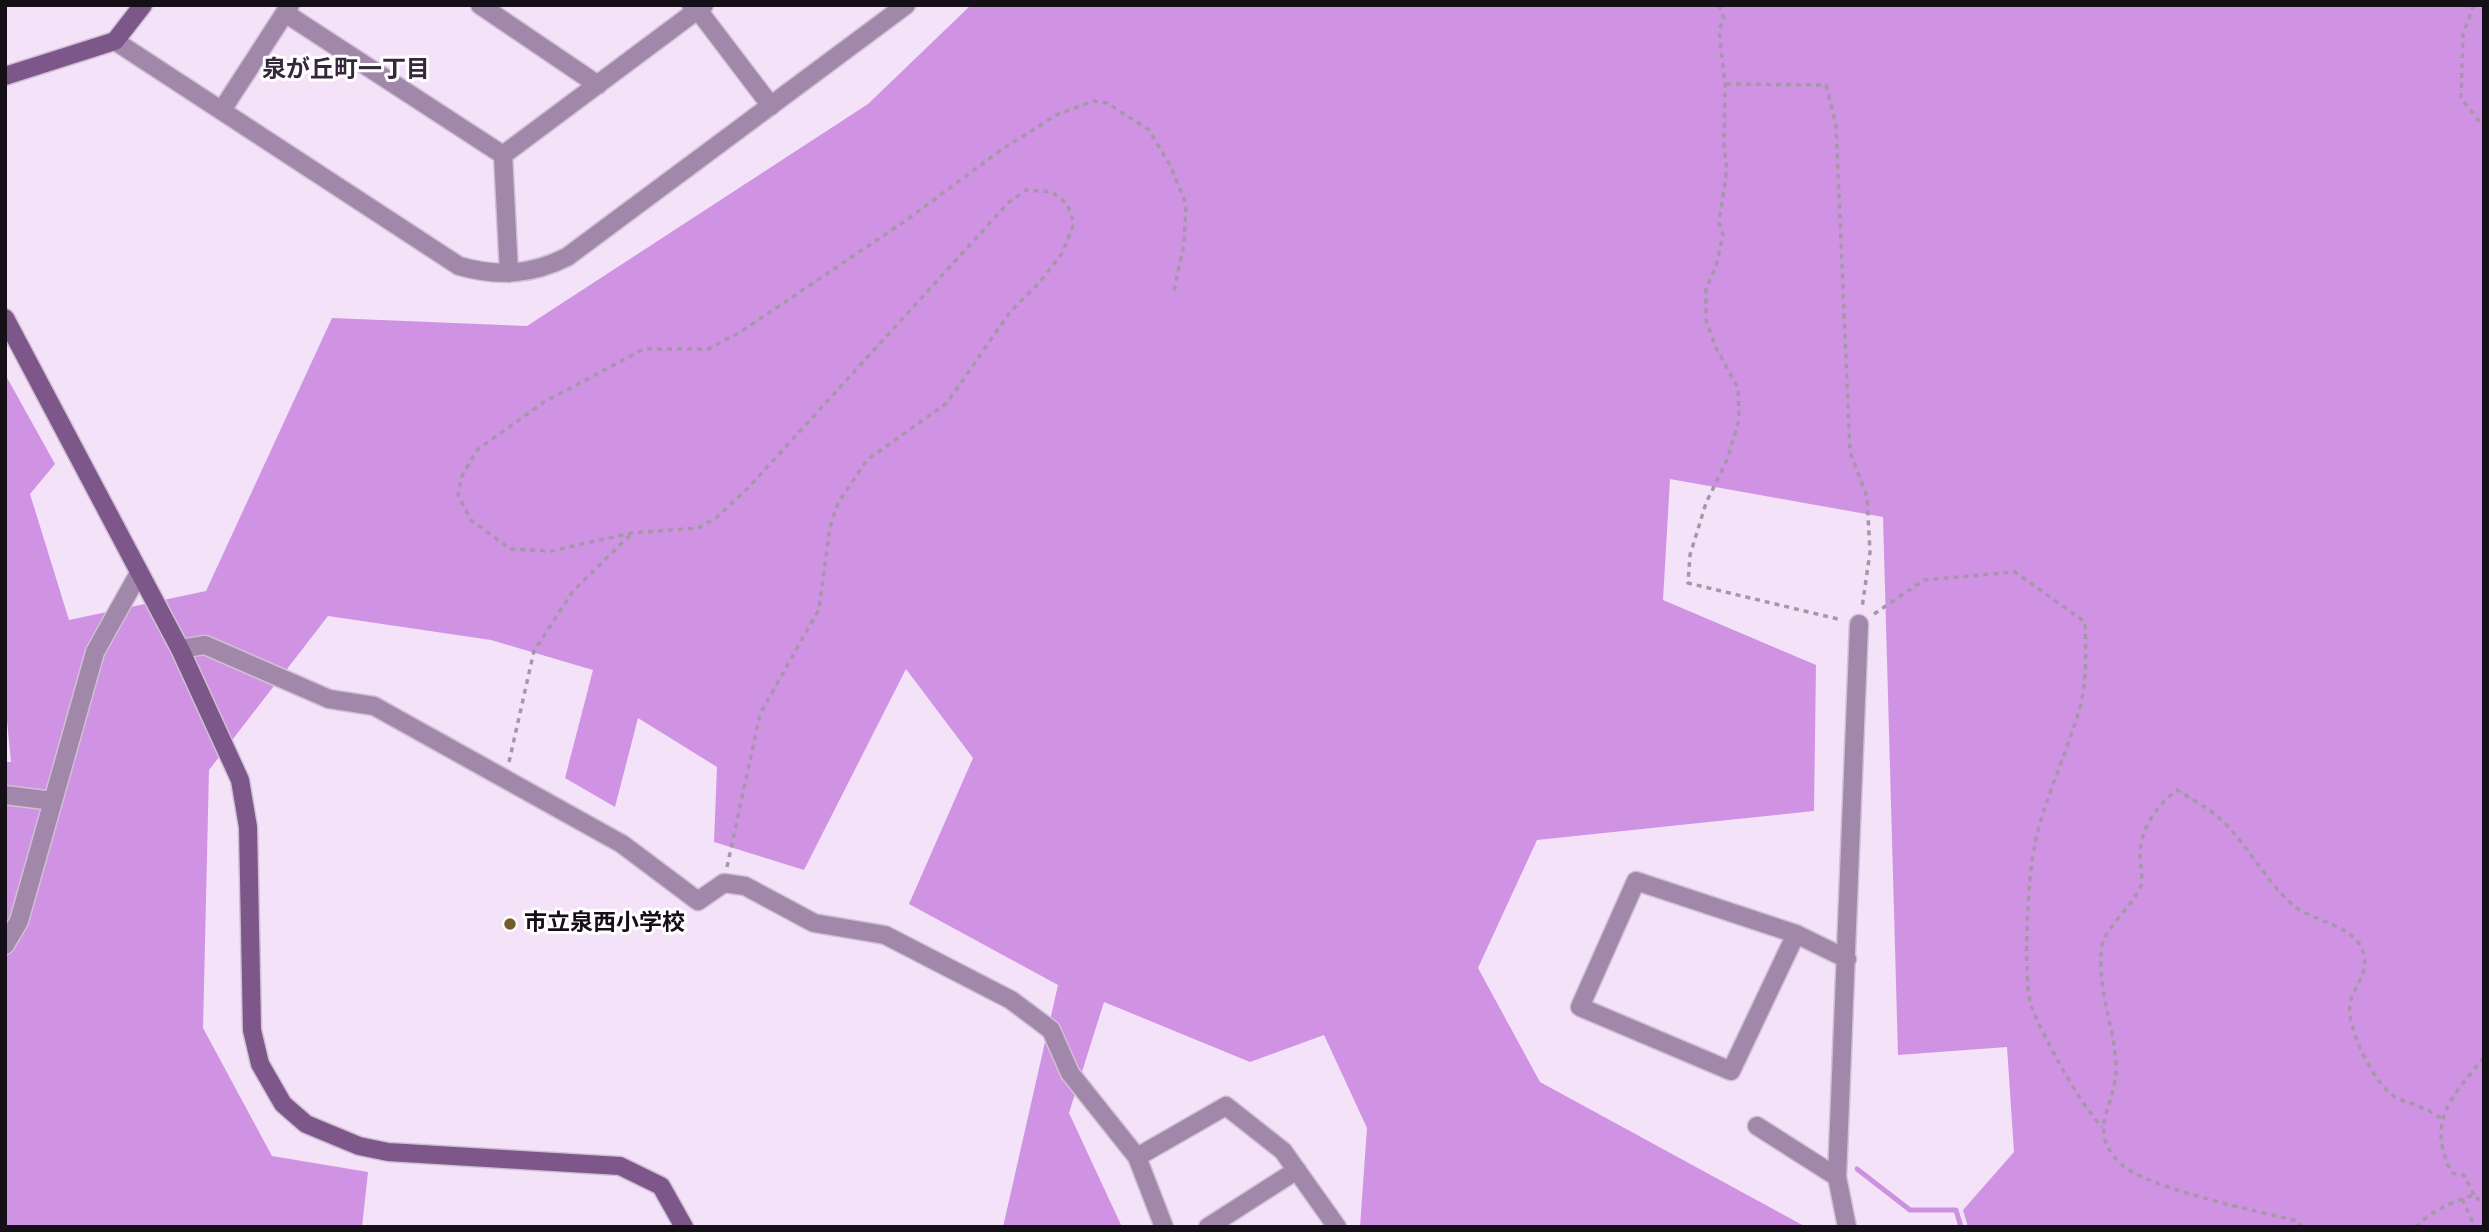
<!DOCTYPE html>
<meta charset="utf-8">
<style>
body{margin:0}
#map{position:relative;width:2489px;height:1232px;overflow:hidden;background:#f4e2f9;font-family:Roboto,sans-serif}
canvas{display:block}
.frame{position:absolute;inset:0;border:7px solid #150f17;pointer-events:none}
</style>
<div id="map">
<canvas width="2489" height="1232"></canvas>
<div class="frame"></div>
</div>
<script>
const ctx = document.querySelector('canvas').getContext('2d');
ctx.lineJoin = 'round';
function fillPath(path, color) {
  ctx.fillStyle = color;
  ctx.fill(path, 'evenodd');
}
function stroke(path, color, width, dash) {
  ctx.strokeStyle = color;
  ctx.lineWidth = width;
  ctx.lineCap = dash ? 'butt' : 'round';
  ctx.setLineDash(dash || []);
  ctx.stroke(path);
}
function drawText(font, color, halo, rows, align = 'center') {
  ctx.font = font + ' Roboto,"Noto Sans JP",sans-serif';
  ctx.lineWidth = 6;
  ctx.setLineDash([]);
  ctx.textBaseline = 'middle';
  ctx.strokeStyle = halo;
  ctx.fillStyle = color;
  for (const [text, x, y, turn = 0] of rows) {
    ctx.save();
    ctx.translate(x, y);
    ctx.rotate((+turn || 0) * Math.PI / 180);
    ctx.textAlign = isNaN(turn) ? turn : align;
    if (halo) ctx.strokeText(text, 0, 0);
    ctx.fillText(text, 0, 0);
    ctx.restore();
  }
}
fillPath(new Path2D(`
 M971,5H2484V1227H1968L1963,1210L2014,1152L2007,1047L1898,1055L1883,517L1670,479L1663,600L1816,665L1814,811L1537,840L1478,968L1540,1082L1806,1227H1360L1367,1128L1324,1035L1250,1062L1104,1002L1069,1113L1122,1227H1003L1058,985L909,904L973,758L906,669L804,870L714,842L717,767L638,718L615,807L565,778L593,670L491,640L328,616L209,770L203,1028L272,1156L368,1172L362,1227H5V762H11L5,700V374L55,464L30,494L69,620L206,591L332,318L527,326L868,104Z`), '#d093e3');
stroke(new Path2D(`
 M1857,1169L1910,1210H1956L1961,1227`), '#ce91e1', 5);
const street = new Path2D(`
 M480,5L598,85
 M691,5L698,10L771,106
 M285,13L503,155
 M115,41L459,266C498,277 531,275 567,257L906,5
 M222,110L290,5
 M503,155L704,5
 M503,155L509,273
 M180,649L205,645L329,699L374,706L622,844L698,901L724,883L745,886L814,923L885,935L1011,1000L1051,1030L1070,1073L1137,1157L1164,1227
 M5,795L53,801L95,652L138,575
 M1796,934L1731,1071L1580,1007L1636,881L1796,934L1847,959
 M5,945L19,921L53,801
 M1757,1126L1837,1177
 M1137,1157L1226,1106L1283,1151L1337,1227
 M1208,1227L1297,1170
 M1847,1227L1837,1177L1859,624`);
const secondary = new Path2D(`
 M5,76L115,41L143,5
 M5,318L180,649L240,780L248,827L252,1030L260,1064L283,1104L306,1124L359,1146L388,1152L620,1166L661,1186L684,1227`);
stroke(street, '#d0c0d5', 21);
stroke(secondary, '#d0c0d5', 21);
stroke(new Path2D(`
 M1719,5L1724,18L1719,30L1725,84L1724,148L1727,169L1719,222L1723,235L1717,263L1706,289V320L1716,348L1738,388L1739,420L1727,460L1706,503L1690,555L1688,583L1842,620
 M2474,5L2463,34L2461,98L2484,127
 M1726,84L1826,85L1836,125L1850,452L1867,497L1870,552L1862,608
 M1874,614L1924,580L2015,572L2085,622C2086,649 2087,680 2080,707C2067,754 2043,801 2034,849C2028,879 2022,981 2032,1008C2043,1037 2081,1105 2102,1127
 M509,762L534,651L573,591L630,535
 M727,867L760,714L819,609L830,527L838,503L867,460L947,403L1010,312L1039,283L1063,252L1074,223L1067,204L1052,192L1026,190L1009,202L748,488L716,518L698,528L631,533L551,551L510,549L471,520L458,495L462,476L477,450L544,402L644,349H708L742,331L908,219L1001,150L1058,114L1094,101L1107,103L1149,130L1170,165L1186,204L1184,244L1173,295
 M2474,1195L2464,1175L2452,1173C2425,1121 2453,1096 2484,1057
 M2462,1199L2475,1227
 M2303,1227L2297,1221C2258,1211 2148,1189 2121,1164C2084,1129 2118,1105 2116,1065C2114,1024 2096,987 2102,945C2105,929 2132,906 2140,888C2144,879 2140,866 2140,857C2139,830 2157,805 2177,790C2190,798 2205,806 2217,816C2246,841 2264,880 2293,905C2314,923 2357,924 2364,955C2369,975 2352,988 2350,1005C2346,1027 2375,1086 2395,1097C2413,1105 2427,1107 2443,1120
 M2416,1227C2432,1210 2452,1202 2474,1195L2484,1205`), '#a597a9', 3.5, [5, 5]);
stroke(street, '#a187a9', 18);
stroke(secondary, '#7d5789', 18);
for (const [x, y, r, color] of [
 [510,924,7,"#715c2b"]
]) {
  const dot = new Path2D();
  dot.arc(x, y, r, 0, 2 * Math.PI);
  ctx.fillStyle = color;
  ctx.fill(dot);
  stroke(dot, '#fff', 2.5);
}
drawText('bold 23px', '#150f17', '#fff', [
 ["市立泉西小学校",524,924]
], 'left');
drawText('bold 24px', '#36283a', '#fff', [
 ["泉が丘町一丁目",346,71]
]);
</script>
